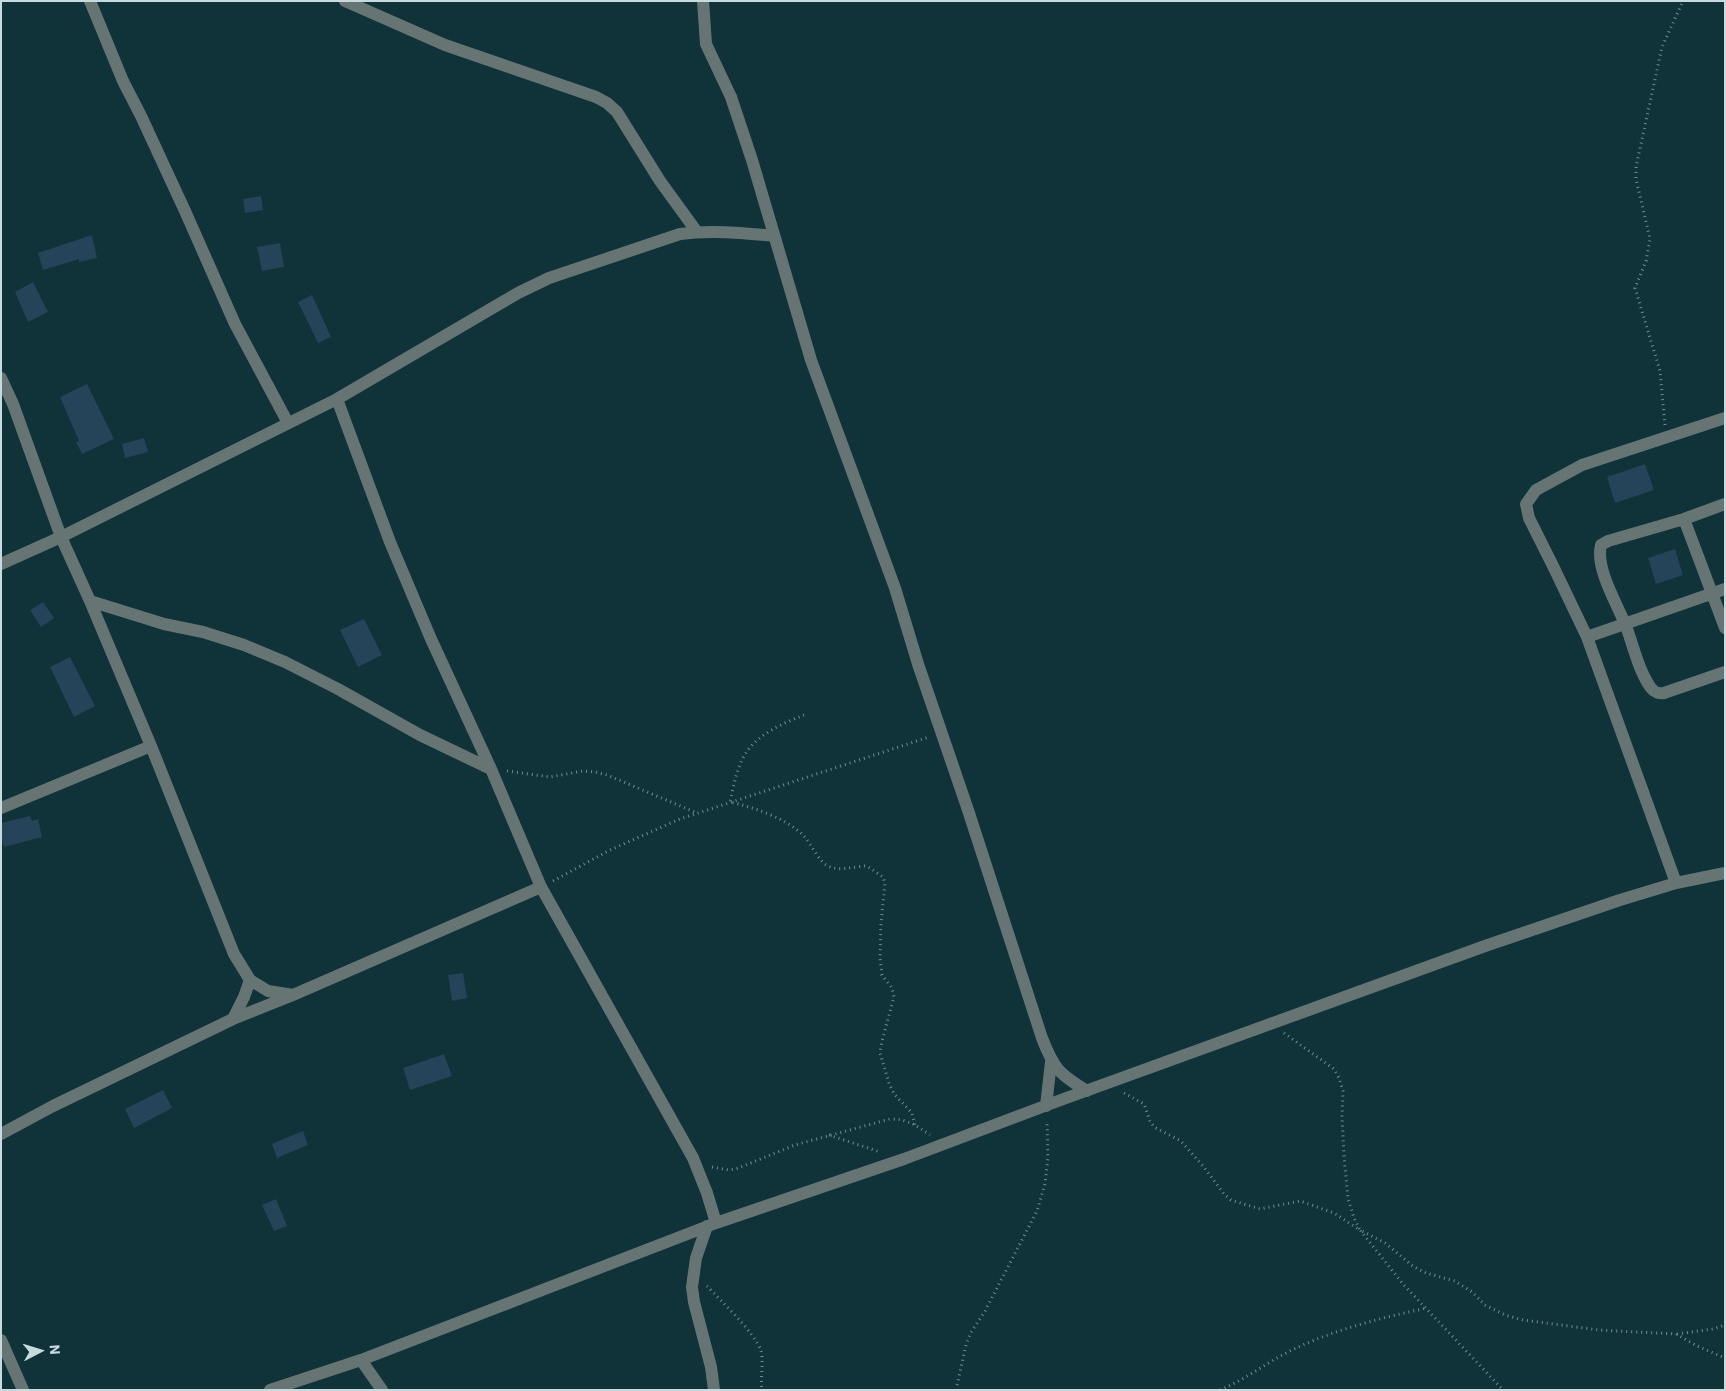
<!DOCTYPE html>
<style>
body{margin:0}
#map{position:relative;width:1726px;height:1391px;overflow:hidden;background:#103239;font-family:"IBM Plex Sans",sans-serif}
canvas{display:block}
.frame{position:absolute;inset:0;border:2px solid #c7dade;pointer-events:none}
.north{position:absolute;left:15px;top:1326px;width:50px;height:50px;-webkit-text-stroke:4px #103239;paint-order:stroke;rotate:85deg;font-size:14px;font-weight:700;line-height:20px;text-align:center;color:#c7dade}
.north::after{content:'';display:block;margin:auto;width:18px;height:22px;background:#c7dade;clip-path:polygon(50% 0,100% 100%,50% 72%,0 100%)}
</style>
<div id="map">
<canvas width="1726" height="1391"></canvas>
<div class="frame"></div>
<div class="north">N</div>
</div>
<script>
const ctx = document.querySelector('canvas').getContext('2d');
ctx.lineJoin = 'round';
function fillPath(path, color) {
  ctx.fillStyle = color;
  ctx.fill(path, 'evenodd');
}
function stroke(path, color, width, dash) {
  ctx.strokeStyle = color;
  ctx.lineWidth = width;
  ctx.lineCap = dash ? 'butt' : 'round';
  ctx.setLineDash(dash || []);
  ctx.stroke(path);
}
fillPath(new Path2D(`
 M261,196L263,210L245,213L243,199Z
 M92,235L97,258L79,262V259L43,270L38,253Z
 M280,243L284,267L262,271L257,247Z
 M33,282L48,312L28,322L15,292Z
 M312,295L331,337L318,343L298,302Z
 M87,384L114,439L82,454L76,442L79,441L60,397Z
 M144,438L148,452L125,458L122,444Z
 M1645,464L1654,490L1615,503L1607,477Z
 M1675,549L1683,575L1656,584L1648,558Z
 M43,602L54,618L41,627L30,610Z
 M364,619L382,655L358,667L340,630Z
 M70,657L95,706L74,717L50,667Z
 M30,816L32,821L38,819L42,837L4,847L1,839V823Z
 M463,973L467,998L452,1001L448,975Z
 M444,1054L452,1076L410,1090L403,1068Z
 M163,1090L172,1108L134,1128L125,1109Z
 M303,1131L308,1145L277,1158L272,1144Z
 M276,1199L287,1226L274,1231L262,1205Z`), '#254359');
stroke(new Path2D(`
 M1665,425L1660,371L1635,288L1646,261L1650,239L1636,179V167L1662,47L1683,1
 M804,715C781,724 753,736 742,760C736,773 733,788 730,802C753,807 788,819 804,836C812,845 818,861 828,866C840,872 854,866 867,866L883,877L885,883L881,923L880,958L882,975L892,988L894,997L882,1041L880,1053L889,1083L894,1094L912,1113L915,1125
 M507,771L550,777L583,771L595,772L607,775L697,813
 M553,881L610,850L680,819L929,737
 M1284,1033L1334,1069L1339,1078L1343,1091L1342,1116L1344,1156L1348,1199L1354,1218L1360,1230L1385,1243L1414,1267L1426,1273L1455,1281L1472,1292L1485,1305L1505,1315L1523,1320L1599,1330L1676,1334L1697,1346L1725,1358
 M1124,1093L1144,1104L1150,1121L1154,1127L1181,1141L1203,1166L1224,1194L1231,1200L1260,1209L1300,1201L1334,1213L1360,1230L1403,1284L1503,1390
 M829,1135L880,1152
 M712,1167L729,1170L736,1169L795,1145L890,1119C907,1119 916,1125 930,1135
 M707,1286C720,1300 756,1334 761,1351C764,1364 760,1377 762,1390
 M1677,1334L1713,1329L1725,1325
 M956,1390L966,1345L970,1334L985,1311L1037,1211L1045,1184L1048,1157L1047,1121
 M1220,1390C1244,1380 1265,1364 1288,1352C1332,1330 1380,1318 1427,1308`), '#728c92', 3, [1, 4]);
stroke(new Path2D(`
 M90,1L123,81L141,116L185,211L235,324L288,423
 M345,1L445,45L596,97L607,103L617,112L660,181L697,232
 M703,1L706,44L731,97L752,160L811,360L895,588L918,664L968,810L1042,1038C1054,1069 1059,1074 1087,1091
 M1,378L13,404L61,537L90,601L151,746L234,954L250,980L268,991L293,995
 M337,399L390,542L431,639L491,769L541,887L693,1158L707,1193L716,1223
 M1725,504L1684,519L1608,541L1601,545C1595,568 1617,604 1626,626C1633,645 1639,672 1651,688C1654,692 1659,694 1664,693L1725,672
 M1684,519L1725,628
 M1,564L61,537L337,399L518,293L549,278L680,234C711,230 742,233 774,236
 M90,601L164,624L203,632L244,645L285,662L338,689L420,735L491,769
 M1587,637L1725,589
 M1,808L151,746
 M1676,883L1587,637L1554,568L1529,518L1526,504L1536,490L1582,465L1725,418
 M233,1019L244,997L250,980
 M1046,1106L1051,1062
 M1,1134L53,1106L233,1019L293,995L541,887
 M707,1226L696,1258L692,1287L694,1302L711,1367L714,1390
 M1,1340L23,1390
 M361,1360L382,1390
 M270,1390L361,1360L716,1223L904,1159L1058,1101L1485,946L1620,900L1676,883L1725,873`), '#667573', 12);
</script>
